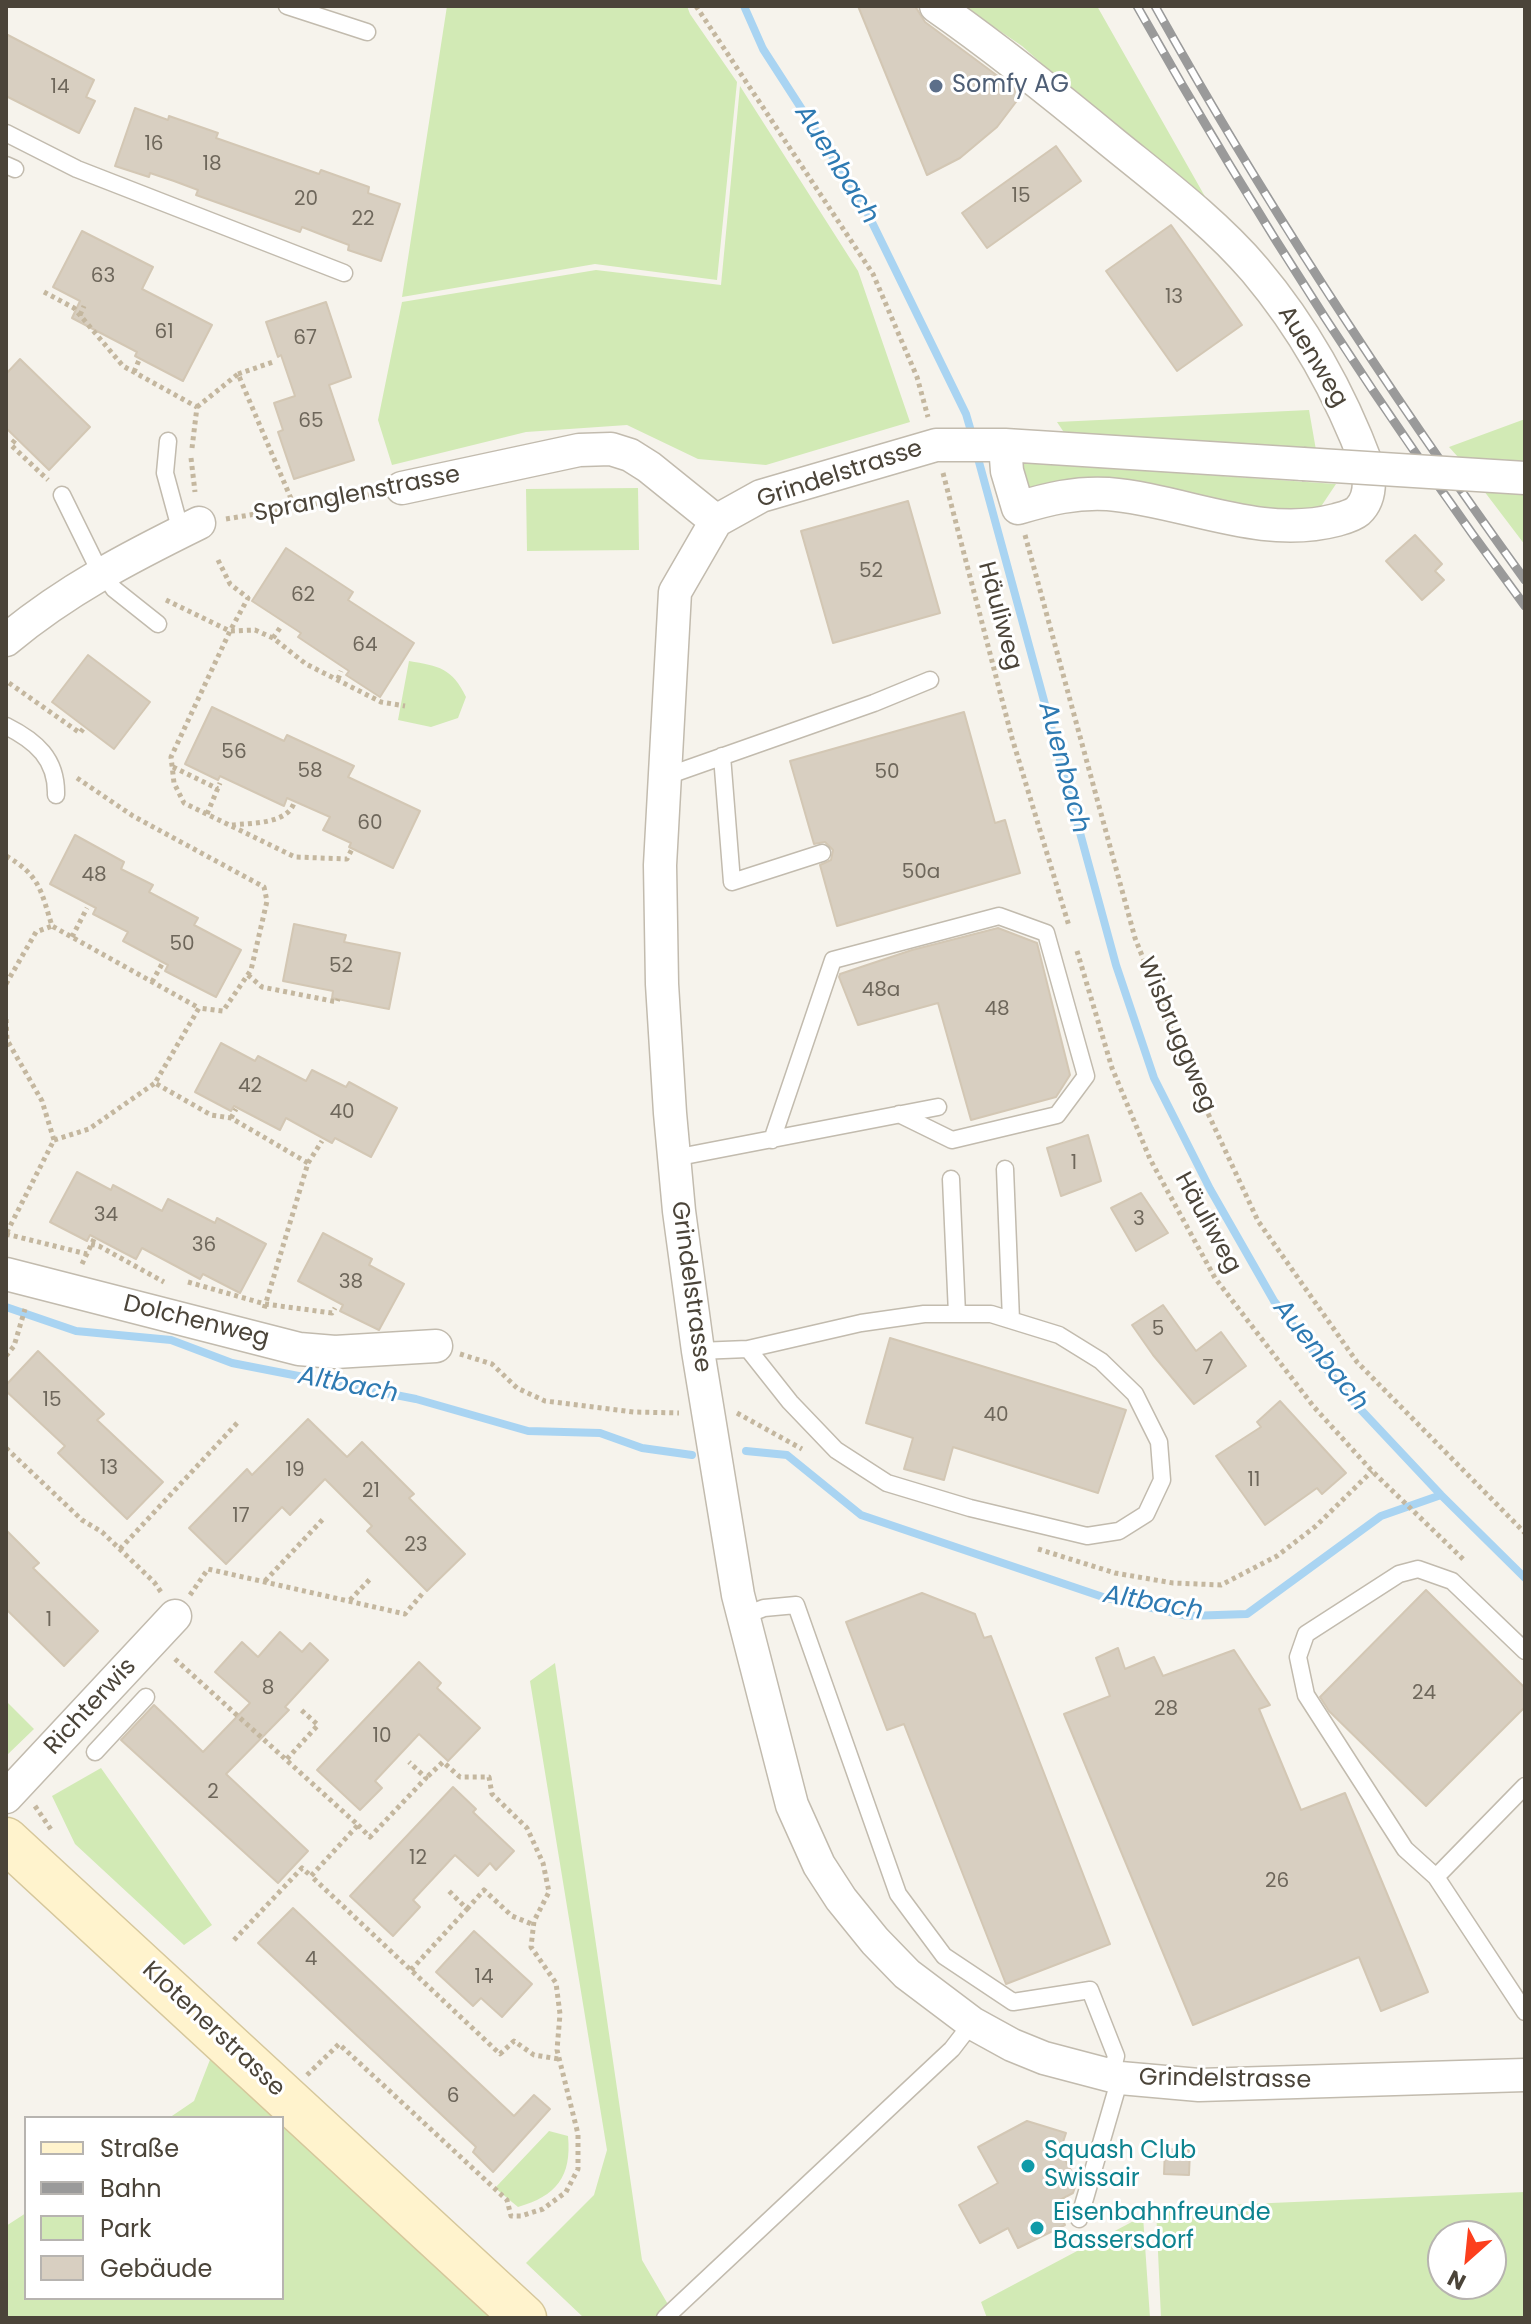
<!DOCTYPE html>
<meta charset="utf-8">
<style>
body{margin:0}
#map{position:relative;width:1531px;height:2324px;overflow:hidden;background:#f6f3ec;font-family:Poppins,sans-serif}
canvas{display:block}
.frame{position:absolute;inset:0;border:8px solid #4b4439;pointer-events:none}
.legend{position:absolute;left:24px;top:2116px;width:260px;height:184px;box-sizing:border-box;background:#fff;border:2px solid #b7b4b0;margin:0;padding:10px 14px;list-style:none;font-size:24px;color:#4b4439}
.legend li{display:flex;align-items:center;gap:16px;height:40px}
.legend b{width:40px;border:2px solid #b7b4b0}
.north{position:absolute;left:1427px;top:2220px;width:80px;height:80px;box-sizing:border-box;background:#fff;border:2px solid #b7b4b0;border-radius:50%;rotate:207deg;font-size:22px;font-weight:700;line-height:32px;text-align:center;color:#4b4439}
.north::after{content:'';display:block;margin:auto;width:28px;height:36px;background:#fc3f1d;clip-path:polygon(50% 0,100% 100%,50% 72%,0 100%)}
</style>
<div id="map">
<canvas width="1531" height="2324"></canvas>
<div class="frame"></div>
<ul class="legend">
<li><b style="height:10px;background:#fff3cd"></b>Straße</li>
<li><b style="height:10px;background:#9a9a9a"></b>Bahn</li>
<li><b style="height:22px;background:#d2eab5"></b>Park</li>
<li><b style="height:22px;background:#d8cfc1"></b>Gebäude</li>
</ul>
<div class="north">N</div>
</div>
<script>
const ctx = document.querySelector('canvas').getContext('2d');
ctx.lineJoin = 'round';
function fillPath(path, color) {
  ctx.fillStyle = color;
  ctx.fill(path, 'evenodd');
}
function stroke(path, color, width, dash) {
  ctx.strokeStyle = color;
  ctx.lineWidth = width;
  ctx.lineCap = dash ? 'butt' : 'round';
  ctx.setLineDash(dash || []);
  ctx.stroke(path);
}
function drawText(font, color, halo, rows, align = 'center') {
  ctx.font = font + ' Poppins,sans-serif';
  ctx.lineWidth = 6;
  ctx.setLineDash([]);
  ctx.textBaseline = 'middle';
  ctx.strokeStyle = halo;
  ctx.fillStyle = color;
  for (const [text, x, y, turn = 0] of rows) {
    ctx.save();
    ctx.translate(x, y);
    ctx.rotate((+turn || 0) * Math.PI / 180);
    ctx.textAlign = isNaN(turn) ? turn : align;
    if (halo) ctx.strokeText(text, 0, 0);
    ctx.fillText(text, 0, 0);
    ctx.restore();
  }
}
fillPath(new Path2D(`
 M447,6H687L690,14L737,82L717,280L595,264L402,297Z
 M963,6H1097L1220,223L1022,46Z
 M740,86L858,271L910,422L766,465L698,459L627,425L526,432L392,465L378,420L402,302L596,270L721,285Z
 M1309,410L1316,450L1065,434L1057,422Z
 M1525,419V461L1458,457L1449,447Z
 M1023,462L1336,484L1316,514L1083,485L1023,488Z
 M638,488L639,550L527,551L526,489Z
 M1484,491L1525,494V545Z
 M409,661C439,666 452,668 466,697L458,718L431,727L398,720Z
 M555,1663L642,2260L676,2318H584L526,2263L594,2195L607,2150L530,1681Z
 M6,1701L34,1729L6,1756Z
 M101,1768L212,1925L184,1945L75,1844L52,1796Z
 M213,2052L497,2318H6V2226L26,2213V2298H282V2118H169L194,2101Z
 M549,2131L568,2136C572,2177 556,2196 518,2207L495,2188Z
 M1525,2192V2318H1161L1156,2208ZM1443,2236H1491V2284H1443Z
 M1143,2216L1150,2318H987L981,2302Z`), '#d2eab5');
stroke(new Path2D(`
 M744,6L763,49L863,204L966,414L973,438
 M976,451L1116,965L1154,1078L1210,1189L1274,1301L1347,1395L1441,1495L1525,1578
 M6,1307L76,1331L171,1340L232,1363L416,1399L528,1431L600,1433L642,1448L692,1455
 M746,1451L787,1455L861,1515L1103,1597L1188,1616L1247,1614L1381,1516L1441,1495`), '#a9d4f2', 8);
const building = new Path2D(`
 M858,6H915L925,22L1022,94L997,127L960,158L927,175Z
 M6,34L94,80L86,97L95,101L79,133L6,96Z
 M135,108L168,120L169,116L218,133L216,138L319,174L321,170L369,187L368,193L400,204L381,261L348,250L349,245L325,236L302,227L300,232L196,195L198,190L174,181L150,173L149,177L115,166Z
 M1056,146L1081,181L987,248L962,213Z
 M1171,225L1242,325L1177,371L1106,271Z
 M82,231L153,267L142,289L212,325L183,381L135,356L137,352L72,318L80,301L53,287Z
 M326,302L351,377L329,385L354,460L294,479L278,432L283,430L274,403L295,396L281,355L278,357L266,322Z
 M20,359L90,427L49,470L6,428V374Z
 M908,501L940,613L833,643L801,531Z
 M1415,535L1442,564L1435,571L1444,580L1422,600L1386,561Z
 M286,548L353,592L348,600L414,643L380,697L346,675L349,671L298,637L301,633L252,601Z
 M88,655L150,702L114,749L52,702Z
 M212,707L284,741L287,735L354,766L348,777L420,811L393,868L349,847L351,843L323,830L330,817L287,798L284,806L220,776L218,780L185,764Z
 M964,712L995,823L1005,820L1020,873L837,926L820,865L831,860L833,850L825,842L814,844L790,761Z
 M75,835L124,862L121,869L153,885L149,892L198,918L194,925L241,950L216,997L165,971L168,965L123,941L128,932L93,914L96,908L50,884Z
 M294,924L346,935L344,942L400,953L389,1009L332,998L333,991L283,981Z
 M998,928L1037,943L1070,1075L1056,1097L971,1120L938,1003L858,1025L839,977L840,974L912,950Z
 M221,1043L255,1061L258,1056L306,1081L312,1070L346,1087L349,1082L397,1108L371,1157L335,1138L332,1143L286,1118L280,1130L234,1106L231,1111L195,1092Z
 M1088,1135L1101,1181L1061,1196L1047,1148Z
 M77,1172L111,1190L113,1185L162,1211L168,1199L215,1223L217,1218L266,1244L240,1293L203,1274L200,1279L142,1248L136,1259L90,1235L87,1241L50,1222Z
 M1141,1193L1168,1233L1136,1251L1111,1208Z
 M323,1233L372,1259L369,1265L404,1284L379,1330L340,1311L343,1305L298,1281Z
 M1163,1305L1196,1351L1221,1332L1246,1366L1194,1404L1153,1355L1132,1325Z
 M890,1338L1126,1410L1098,1493L953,1447L944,1480L904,1469L913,1438L866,1423Z
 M38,1351L104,1414L97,1420L163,1482L127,1519L58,1453L65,1446L6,1391V1385Z
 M1280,1401L1346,1473L1322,1494L1317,1488L1265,1525L1216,1456L1261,1427L1257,1422Z
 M308,1419L347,1457L362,1442L414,1494L409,1498L465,1554L427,1591L367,1531L372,1526L325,1479L290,1515L282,1507L226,1564L189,1528L247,1469L252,1475Z
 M6,1530L39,1563L33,1568L98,1631L64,1666L6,1609Z
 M1426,1590L1525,1688V1707L1426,1806L1329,1711L1320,1697Z
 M922,1593L975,1614L984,1638L991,1636L1110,1944L1006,1984L904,1724L887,1730L846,1622Z
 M280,1632L302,1652L310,1643L328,1660L285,1707L289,1710L226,1774L308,1851L278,1883L121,1740L154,1705L203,1752L250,1703L215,1672L242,1642L258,1657Z
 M1118,1648L1125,1669L1154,1657L1163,1676L1234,1650L1270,1705L1259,1709L1301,1810L1345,1793L1428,1992L1381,2011L1359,1957L1193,2025L1064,1714L1110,1696L1096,1658Z
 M419,1662L441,1683L437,1688L480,1728L448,1761L419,1734L375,1781L382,1788L360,1810L317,1770Z
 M453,1787L476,1809L473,1812L514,1851L496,1870L490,1863L478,1876L455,1855L413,1900L420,1907L393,1936L350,1896Z
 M293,1908L514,2116L534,2095L550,2109L493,2172L473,2152L476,2147L258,1943Z
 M474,1931L532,1984L502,2017L481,1998L473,2006L436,1972Z
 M1027,2121L1066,2133L1060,2151L1077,2181L1073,2193L1054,2203L1065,2225L1018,2248L1008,2228L980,2243L959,2205L998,2183L978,2147Z
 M1165,2149L1190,2150L1189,2175L1164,2174Z`);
fillPath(building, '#d8cfc1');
stroke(building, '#d3c7b4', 2);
const service = new Path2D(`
 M287,6L367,32
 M6,133L77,169L344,273
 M6,165L15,169
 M168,441L165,473L181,532
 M62,495L94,560L114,589L158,624
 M6,726C36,741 57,759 56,795
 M722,756L732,882L822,853
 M664,777L874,703L930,680
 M772,1140L833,960L999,916L1046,933L1086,1076L1057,1115L952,1140L899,1114
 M674,1158L938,1107
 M1005,1169L1011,1320
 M951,1179L957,1314
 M698,1351L748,1349L861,1323L924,1314H991L1059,1335L1101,1361L1135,1394L1159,1442L1162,1480L1146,1514L1119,1531L1087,1536L970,1508L887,1483L836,1450L790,1402L748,1349
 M743,1616L764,1608L796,1605L898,1894L944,1956L1013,2002L1090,1990L1116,2056L1111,2076
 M95,1752L146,1697
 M1525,1786L1436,1877L1525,2012
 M1436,1877L1405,1849L1306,1695L1298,1657L1306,1634L1399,1574L1418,1569L1452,1581L1525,1651
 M1079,2219L1120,2078
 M665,2318L952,2049L972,2023`);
const minor = new Path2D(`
 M936,6C998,49 1056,96 1114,144C1162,183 1215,223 1255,270C1303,327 1341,395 1367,465C1370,480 1371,499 1358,511C1352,516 1343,518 1336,520C1260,540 1183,500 1108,494C1076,492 1048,499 1018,508L1007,471L1005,445
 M1303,464L1005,445H936L761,496L716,521L675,592L660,865L662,984L670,1113L679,1211L698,1351L738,1595L792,1805L819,1865L841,1899L875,1941L907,1974L972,2023L1012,2045L1044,2058L1120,2078L1199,2085L1525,2075
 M402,488L579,450L611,449L630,455L649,467L716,521
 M6,640C66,590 130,557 199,523
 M6,1274L299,1349L335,1352L436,1346
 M6,1797L175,1616`);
const secondary = new Path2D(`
 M6,1840L524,2318`);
stroke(service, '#c2bbae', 19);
stroke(minor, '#c2bbae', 35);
stroke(secondary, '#d6c79b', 47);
stroke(new Path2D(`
 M696,6L873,274L917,377L928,417
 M44,292L74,308L123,366L197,407L192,448
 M80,315L84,306
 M134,372L139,360
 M238,374L273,362
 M197,407L238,374L295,508
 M15,440L11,445L48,480
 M191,458L195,492
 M943,473L1012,738L1069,926
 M226,519L374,494
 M1025,535L1135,938L1185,1064L1258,1221L1357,1362L1525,1533
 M218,560L230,584L248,598L230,631L171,757L174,783L184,803L295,857L347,859L352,849
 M166,600L230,631L255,630L273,638L306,664L381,702L405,706
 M273,638L282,625
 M338,679L341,671
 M9,683L80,733L83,729
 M173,767L218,789
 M77,778L133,816L264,887L267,901L251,970L223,1011L199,1008
 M207,814L220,783
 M232,825C252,823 287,824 294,803
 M6,856C40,875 41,891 52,926L199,1008L155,1083L211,1115L231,1118L308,1163L264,1309
 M72,937L87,908
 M1077,951L1112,1068L1150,1159L1215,1278L1314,1407L1372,1471L1464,1560
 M248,975L262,987L337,1002L338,999
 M152,982L162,964
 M6,984L36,932L52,926
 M6,1019L7,1040L42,1101L54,1140L6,1234
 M231,1118L236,1109
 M54,1140L89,1129L155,1083
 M308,1163L322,1141
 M6,1234L87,1254
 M91,1244L99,1246L164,1282
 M82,1264L94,1239
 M188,1282L265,1304L332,1313L335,1308
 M460,1354L492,1364L517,1388L545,1401L634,1412L679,1413
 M6,1356L14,1346L25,1309
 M737,1413L802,1449
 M6,1448L82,1520L102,1532L154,1582L161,1592
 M120,1549L239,1421
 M1038,1549L1115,1573L1173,1583L1221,1585L1277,1556L1316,1526L1372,1471
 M265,1581L324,1518
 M190,1595L208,1569L405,1614L422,1594
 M350,1600L372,1577
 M175,1659L358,1825L311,1876L500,2054L514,2041L534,2055L559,2059
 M287,1759L318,1725L299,1708
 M35,1806L52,1831
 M358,1825L370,1837L426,1778L409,1762
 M467,1909L484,1890L512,1916L534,1925
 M234,1940L302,1868L311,1876
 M411,1970L467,1909L449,1891
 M307,2075L339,2044L507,2200L511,2216H521L543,2209L566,2192L578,2169V2134L557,2050L560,2014L556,1983L531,1947L534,1921L549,1892L543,1863L527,1828L492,1794L489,1777H460L443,1762L426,1778`), '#c4b79f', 5, [4, 4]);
stroke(service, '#fff', 16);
stroke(minor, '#fff', 32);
stroke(secondary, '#fff3cd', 44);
const rail = new Path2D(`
 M1137,6C1254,214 1383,415 1525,606
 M1155,6C1266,205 1391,395 1525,580`);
stroke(rail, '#9a9a9a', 9);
stroke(rail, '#fff', 6, [18]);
const minorBridge = new Path2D(`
 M1303,464L1525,478`);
stroke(minorBridge, '#c2bbae', 35, []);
stroke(minorBridge, '#fff', 32);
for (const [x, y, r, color] of [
 [936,86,8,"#5c6f8a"],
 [1028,2166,8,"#0f9aa8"],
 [1037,2228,8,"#0f9aa8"]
]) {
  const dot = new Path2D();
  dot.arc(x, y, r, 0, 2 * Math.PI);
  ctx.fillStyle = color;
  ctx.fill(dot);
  stroke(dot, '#fff', 3);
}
drawText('20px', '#6e675b', null, [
 ["14",60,88],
 ["16",154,145],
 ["18",212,165],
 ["15",1021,197],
 ["20",306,200],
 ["22",363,220],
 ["63",103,277],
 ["13",1174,298],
 ["61",164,333],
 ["67",305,339],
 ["65",311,422],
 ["52",871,572],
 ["62",303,596],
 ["64",365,646],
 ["56",234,753],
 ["58",310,772],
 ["50",887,773],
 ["60",370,824],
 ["50a",921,873],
 ["48",94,876],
 ["50",182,945],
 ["52",341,967],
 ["48a",881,991],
 ["48",997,1010],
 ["42",250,1087],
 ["40",342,1113],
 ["1",1074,1164],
 ["34",106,1216],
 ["3",1139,1220],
 ["36",204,1246],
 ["38",351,1283],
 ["5",1158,1330],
 ["7",1208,1369],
 ["15",52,1401],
 ["40",996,1416],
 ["13",109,1469],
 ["19",295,1471],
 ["11",1254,1481],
 ["21",371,1492],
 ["17",241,1517],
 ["23",416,1546],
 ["1",49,1621],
 ["8",268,1689],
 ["24",1424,1694],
 ["28",1166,1710],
 ["10",382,1737],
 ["2",213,1793],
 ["12",418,1859],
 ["26",1277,1882],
 ["4",311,1960],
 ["14",484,1978],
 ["6",453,2097]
]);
drawText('24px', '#4e5e75', '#fff', [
 ["Somfy AG",952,86]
], 'left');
drawText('24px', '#4b4439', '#fff', [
 ["Auenweg",1312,357,59],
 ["Grindelstrasse",840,475,-18],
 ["Spranglenstrasse",357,495,-11],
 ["Häuliweg",999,616,75],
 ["Wisbruggweg",1176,1035,67],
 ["Häuliweg",1207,1223,61],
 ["Grindelstrasse",690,1287,82],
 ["Dolchenweg",196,1322,14],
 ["Richterwis",91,1707,-47],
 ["Klotenerstrasse",213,2030,43],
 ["Grindelstrasse",1225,2080,1]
]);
drawText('24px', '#0d838f', '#fff', [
 ["Squash Club",1044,2152],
 ["Swissair",1044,2180],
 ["Eisenbahnfreunde",1053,2214],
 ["Bassersdorf",1053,2242]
], 'left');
drawText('italic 26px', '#2e7ab2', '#fff', [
 ["Auenbach",836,165,58],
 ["Auenbach",1063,768,75],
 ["Auenbach",1320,1356,51],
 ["Altbach",348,1386,11],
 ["Altbach",1153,1604,10]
]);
</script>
